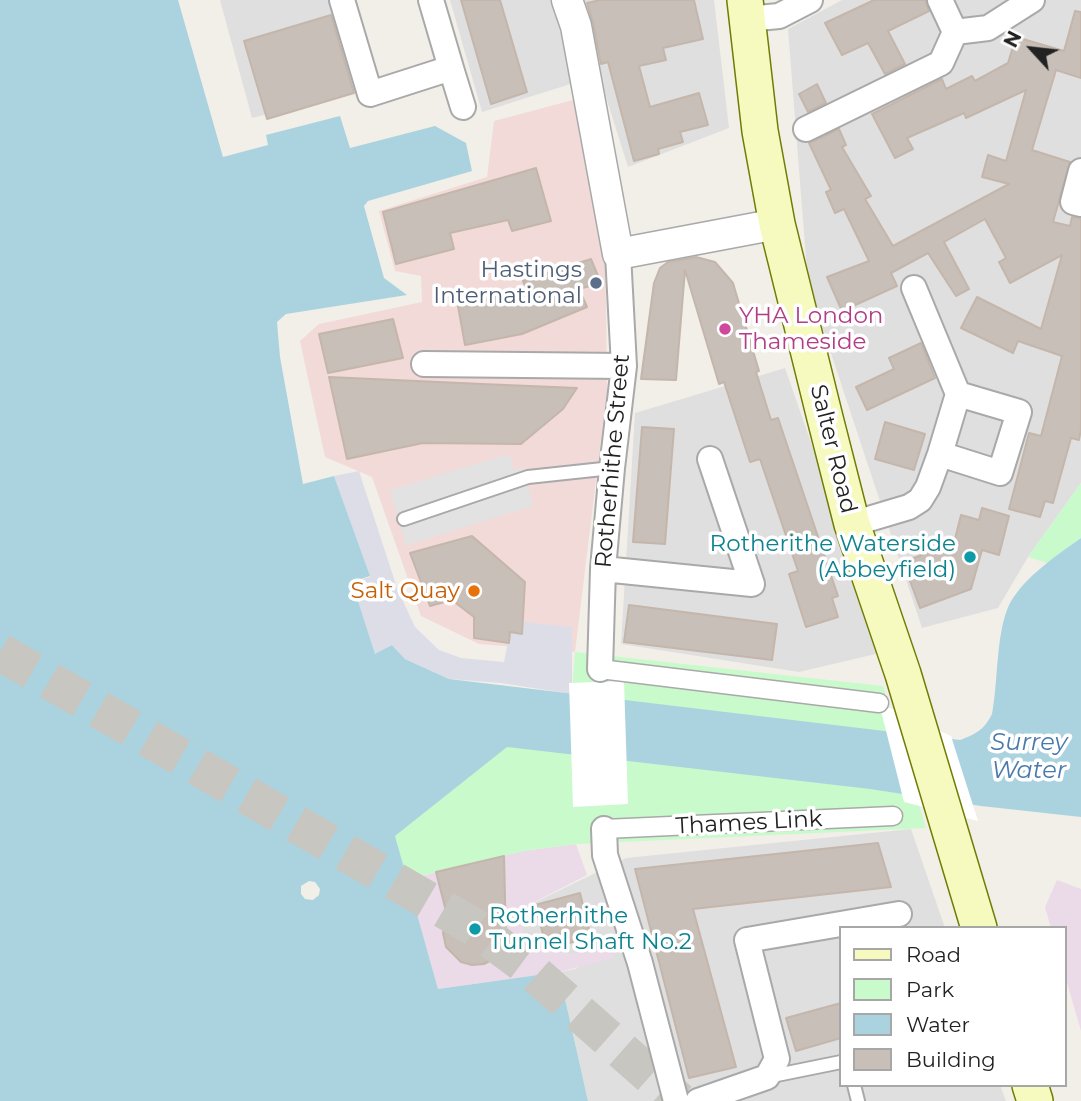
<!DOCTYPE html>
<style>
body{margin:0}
#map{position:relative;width:1081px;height:1101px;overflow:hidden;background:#f2efe9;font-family:Montserrat,sans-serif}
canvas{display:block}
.legend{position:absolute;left:839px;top:926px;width:228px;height:161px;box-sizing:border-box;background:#fff;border:2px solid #a7a7a7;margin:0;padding:9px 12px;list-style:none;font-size:21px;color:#222}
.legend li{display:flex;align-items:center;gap:14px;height:35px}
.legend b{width:35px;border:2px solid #a7a7a7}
.north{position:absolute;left:997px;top:14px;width:70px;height:70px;-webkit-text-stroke:5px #fff;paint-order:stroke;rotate:297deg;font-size:19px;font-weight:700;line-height:28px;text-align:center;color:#222}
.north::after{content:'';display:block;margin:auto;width:24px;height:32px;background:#222;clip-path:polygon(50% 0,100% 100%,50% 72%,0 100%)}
</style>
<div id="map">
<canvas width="1081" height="1101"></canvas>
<ul class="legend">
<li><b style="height:9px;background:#f7fabf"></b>Road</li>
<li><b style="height:19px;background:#c8facc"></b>Park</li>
<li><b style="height:19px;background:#aad3df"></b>Water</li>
<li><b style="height:19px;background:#c7bfb8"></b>Building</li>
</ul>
<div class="north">N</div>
</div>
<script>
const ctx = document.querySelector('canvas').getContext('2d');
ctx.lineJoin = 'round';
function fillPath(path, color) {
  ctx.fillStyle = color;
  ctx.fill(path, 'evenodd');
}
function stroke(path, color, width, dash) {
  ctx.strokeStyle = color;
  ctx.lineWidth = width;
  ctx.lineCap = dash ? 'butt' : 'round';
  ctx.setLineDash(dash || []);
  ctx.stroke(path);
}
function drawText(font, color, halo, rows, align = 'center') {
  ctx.font = font + ' Montserrat,sans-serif';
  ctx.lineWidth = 7;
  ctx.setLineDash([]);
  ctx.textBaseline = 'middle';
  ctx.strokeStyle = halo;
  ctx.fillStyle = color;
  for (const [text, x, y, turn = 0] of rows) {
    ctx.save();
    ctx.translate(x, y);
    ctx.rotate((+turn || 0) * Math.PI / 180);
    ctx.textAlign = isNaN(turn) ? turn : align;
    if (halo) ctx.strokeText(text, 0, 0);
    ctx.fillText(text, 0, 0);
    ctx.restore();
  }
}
fillPath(new Path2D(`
 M220,0H329L355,91L252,118Z
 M450,0H714L729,128L628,167L599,75L482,112Z
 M842,0H1081V483L1028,557L998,608L922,628L808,284L788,29Z
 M785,368L884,652L799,672L621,644L635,413Z
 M911,829L945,928H841V1085H1000L1006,1101H588L559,972L575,969L611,945L571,955L527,947L517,911L626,858Z`), '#e0dfdf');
fillPath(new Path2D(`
 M573,100L605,226L607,391L575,652L479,644L421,616L372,477L325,457L300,341L319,324L422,302L421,276L395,271L379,211L487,177L494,121Z`), '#f2dad9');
fillPath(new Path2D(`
 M576,844L587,875L517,911L527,946L571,955L611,945L614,958L559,972L438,989L408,884L421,876L523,851Z
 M1057,880L1081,889V1031L1065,976V928H1051L1045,907Z`), '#ebdbe8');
fillPath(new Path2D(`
 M1081,483V538L1047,563L1028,557Z
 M575,652L883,686L926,828L576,844L523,851L421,876L408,884L395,836L572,694Z`), '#c8facc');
fillPath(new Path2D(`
 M503,456H511L513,469L523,468L533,506L406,545L390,490Z`), '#e2e2e2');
fillPath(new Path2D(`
 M359,471L397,588L415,627L439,650L461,658L504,662L510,632L522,634L523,622L572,627V694L501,683L449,679L405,659L392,645L375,655L352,582L370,577L334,476Z`), '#dddde8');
fillPath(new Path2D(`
 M0,0H178L223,157L268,145L266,135L340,116L350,148L435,126L466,143L472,171L368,201L364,206L384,278L407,295L286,314L277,322L280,357L303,484L334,476L370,576L352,582L375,654L392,645L405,659L449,679L960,740C976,734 984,730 992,714C998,683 996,639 1007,610C1018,581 1056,556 1081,538V817L981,806L870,789L507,747L395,836L438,989L559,972L588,1101H0ZM309,881L315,882L320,889L319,895L313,900L305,899L301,894V886Z`), '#aad3df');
fillPath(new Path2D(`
 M624,681L628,804L573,807L569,683Z
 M879,703L951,736L978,821L904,802Z`), '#fff');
const building = new Path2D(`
 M461,0H500L527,92L491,104Z
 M600,0H694L703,39L663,48L666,60L639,66L650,107L699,93L708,125L680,132L683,142L658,149L659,154L634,161L608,62L601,64L593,23L587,3Z
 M874,0H925L929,11L888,31L905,64L885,74L868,43L842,55L825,23Z
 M1075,11L1081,12V78L1056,70L1032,150L1070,162L1053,222L1070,226L1072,217L1081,218V429L1079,440L1071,438L1053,503L1045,501L1040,517L1009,509L1029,433L1041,436L1062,356L1018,341L1013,353L961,328L977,297L1041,329L1062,255L1010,283L999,262L1006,258L985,219L944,242L969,289L956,296L928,253L891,273L897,286L842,311L827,277L869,261L844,209L835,213L826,192L831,190L809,143L839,129L846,145L842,147L871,196L865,199L893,246L1009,184L982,177L988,155L1006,161L1026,90L966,118L964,113L907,138L913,149L895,158L872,114L942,79L946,89L972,76L975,81L1008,63L1016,37L1064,51Z
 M331,15L354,93L267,119L244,41Z
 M817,84L826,103L808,112L799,94Z
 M536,168L551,221L512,231L508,220L450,233L454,249L396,264L383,212Z
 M696,257L715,262L733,283L759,371L756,372L771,420L778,418L838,596L832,598L838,617L806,627L789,574L798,571L760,459L750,462L724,382L719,384L685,270L676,380L641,379L654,283L660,268L668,262Z
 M591,259L601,283L579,289L587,307L522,334L465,345L458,306L526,289L523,281Z
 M393,319L403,358L328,373L319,334Z
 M921,343L935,378L867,410L856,387L894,369L889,358Z
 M329,377L482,384L577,388L563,409L521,444L423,443L347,459Z
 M885,422L925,434L914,470L875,459Z
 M642,427L674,429L665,544L633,542Z
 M982,508L1009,516L999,555L982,550L971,589L920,608L903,562L954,543L961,515L979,520Z
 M472,536L525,582L522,634L510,632L509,643L474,638V617L452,600L430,606L410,553Z
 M629,605L777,624L772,660L624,642Z
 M878,843L891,887L693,909L736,1067L689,1078L635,869Z
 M504,856L506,940L502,950L495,958L484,964L472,965L461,962L446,947L443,933L447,915L436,872Z
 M580,893L591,937L547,949L535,905Z
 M841,1003V1038L796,1051L786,1018Z`);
fillPath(building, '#c7bfb8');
stroke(building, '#c4b6ab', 2);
stroke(new Path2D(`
 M0,652L474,927L525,965L679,1101`), '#c8c6c1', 38, [38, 19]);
const service = new Path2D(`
 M404,519L528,477L612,468
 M767,1077L841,1062
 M854,1085L858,1101`);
const pedestrian = new Path2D(`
 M600,669L879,703
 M604,829L893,816`);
const minor = new Path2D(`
 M342,0L370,94L451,68L431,0
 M940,0L955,32
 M747,19L779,16L810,0
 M451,68L463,107
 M806,129L941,63L955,32L988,28L1032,0
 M1081,171L1073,202L1081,204
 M424,364L624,366
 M940,454L1000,473L1019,412L958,394
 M852,524L909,507L920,500L928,487L940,454L958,394L914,288
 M603,569L752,584L710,459
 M600,669L603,569L612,468L624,366L618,254
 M604,829L605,855L640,963L676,1101
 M698,1101L767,1077L777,1059L747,940L899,914`);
const tertiary = new Path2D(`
 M567,0L576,26L618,254L777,224`);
const secondary = new Path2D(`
 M745,0L760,131L777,224L825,418L852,524L903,674L979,928
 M1030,1085L1035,1101`);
stroke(service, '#a9a9a9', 16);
stroke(pedestrian, '#a9a9a9', 21);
stroke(minor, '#a9a9a9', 28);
stroke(tertiary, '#a9a9a9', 33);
stroke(secondary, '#707d05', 38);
stroke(service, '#fff', 12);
stroke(pedestrian, '#fff', 18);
stroke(minor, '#fff', 24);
stroke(tertiary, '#fff', 30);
stroke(secondary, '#f7fabf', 35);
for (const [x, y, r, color] of [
 [596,283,7,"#5c6f8a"],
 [725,329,7,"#d1479c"],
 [970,557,7,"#0f9aa8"],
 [474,591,7,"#e8710a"],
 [475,929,7,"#0f9aa8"]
]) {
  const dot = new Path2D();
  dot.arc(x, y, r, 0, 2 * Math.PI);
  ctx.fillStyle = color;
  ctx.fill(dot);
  stroke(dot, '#fff', 2.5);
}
drawText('23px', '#4e5e75', '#fff', [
 ["Hastings",582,270],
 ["International",582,296]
], 'right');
drawText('23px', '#b23c85', '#fff', [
 ["YHA London",739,316],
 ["Thameside",739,342]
], 'left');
drawText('23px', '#222', '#fff', [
 ["Salter Road",833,449,76],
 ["Rotherhithe Street",613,461,-85],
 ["Thames Link",749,823,-3]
]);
drawText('23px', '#0d838f', '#fff', [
 ["Rotherithe Waterside",956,544],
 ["(Abbeyfield)",956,570],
 ["Rotherhithe",489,916,"left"],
 ["Tunnel Shaft No.2",489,942,"left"]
], 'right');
drawText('23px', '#c56008', '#fff', [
 ["Salt Quay",460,591]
], 'right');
drawText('italic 24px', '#4a7aab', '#fff', [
 ["Surrey",1029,743],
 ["Water",1029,771]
]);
</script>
